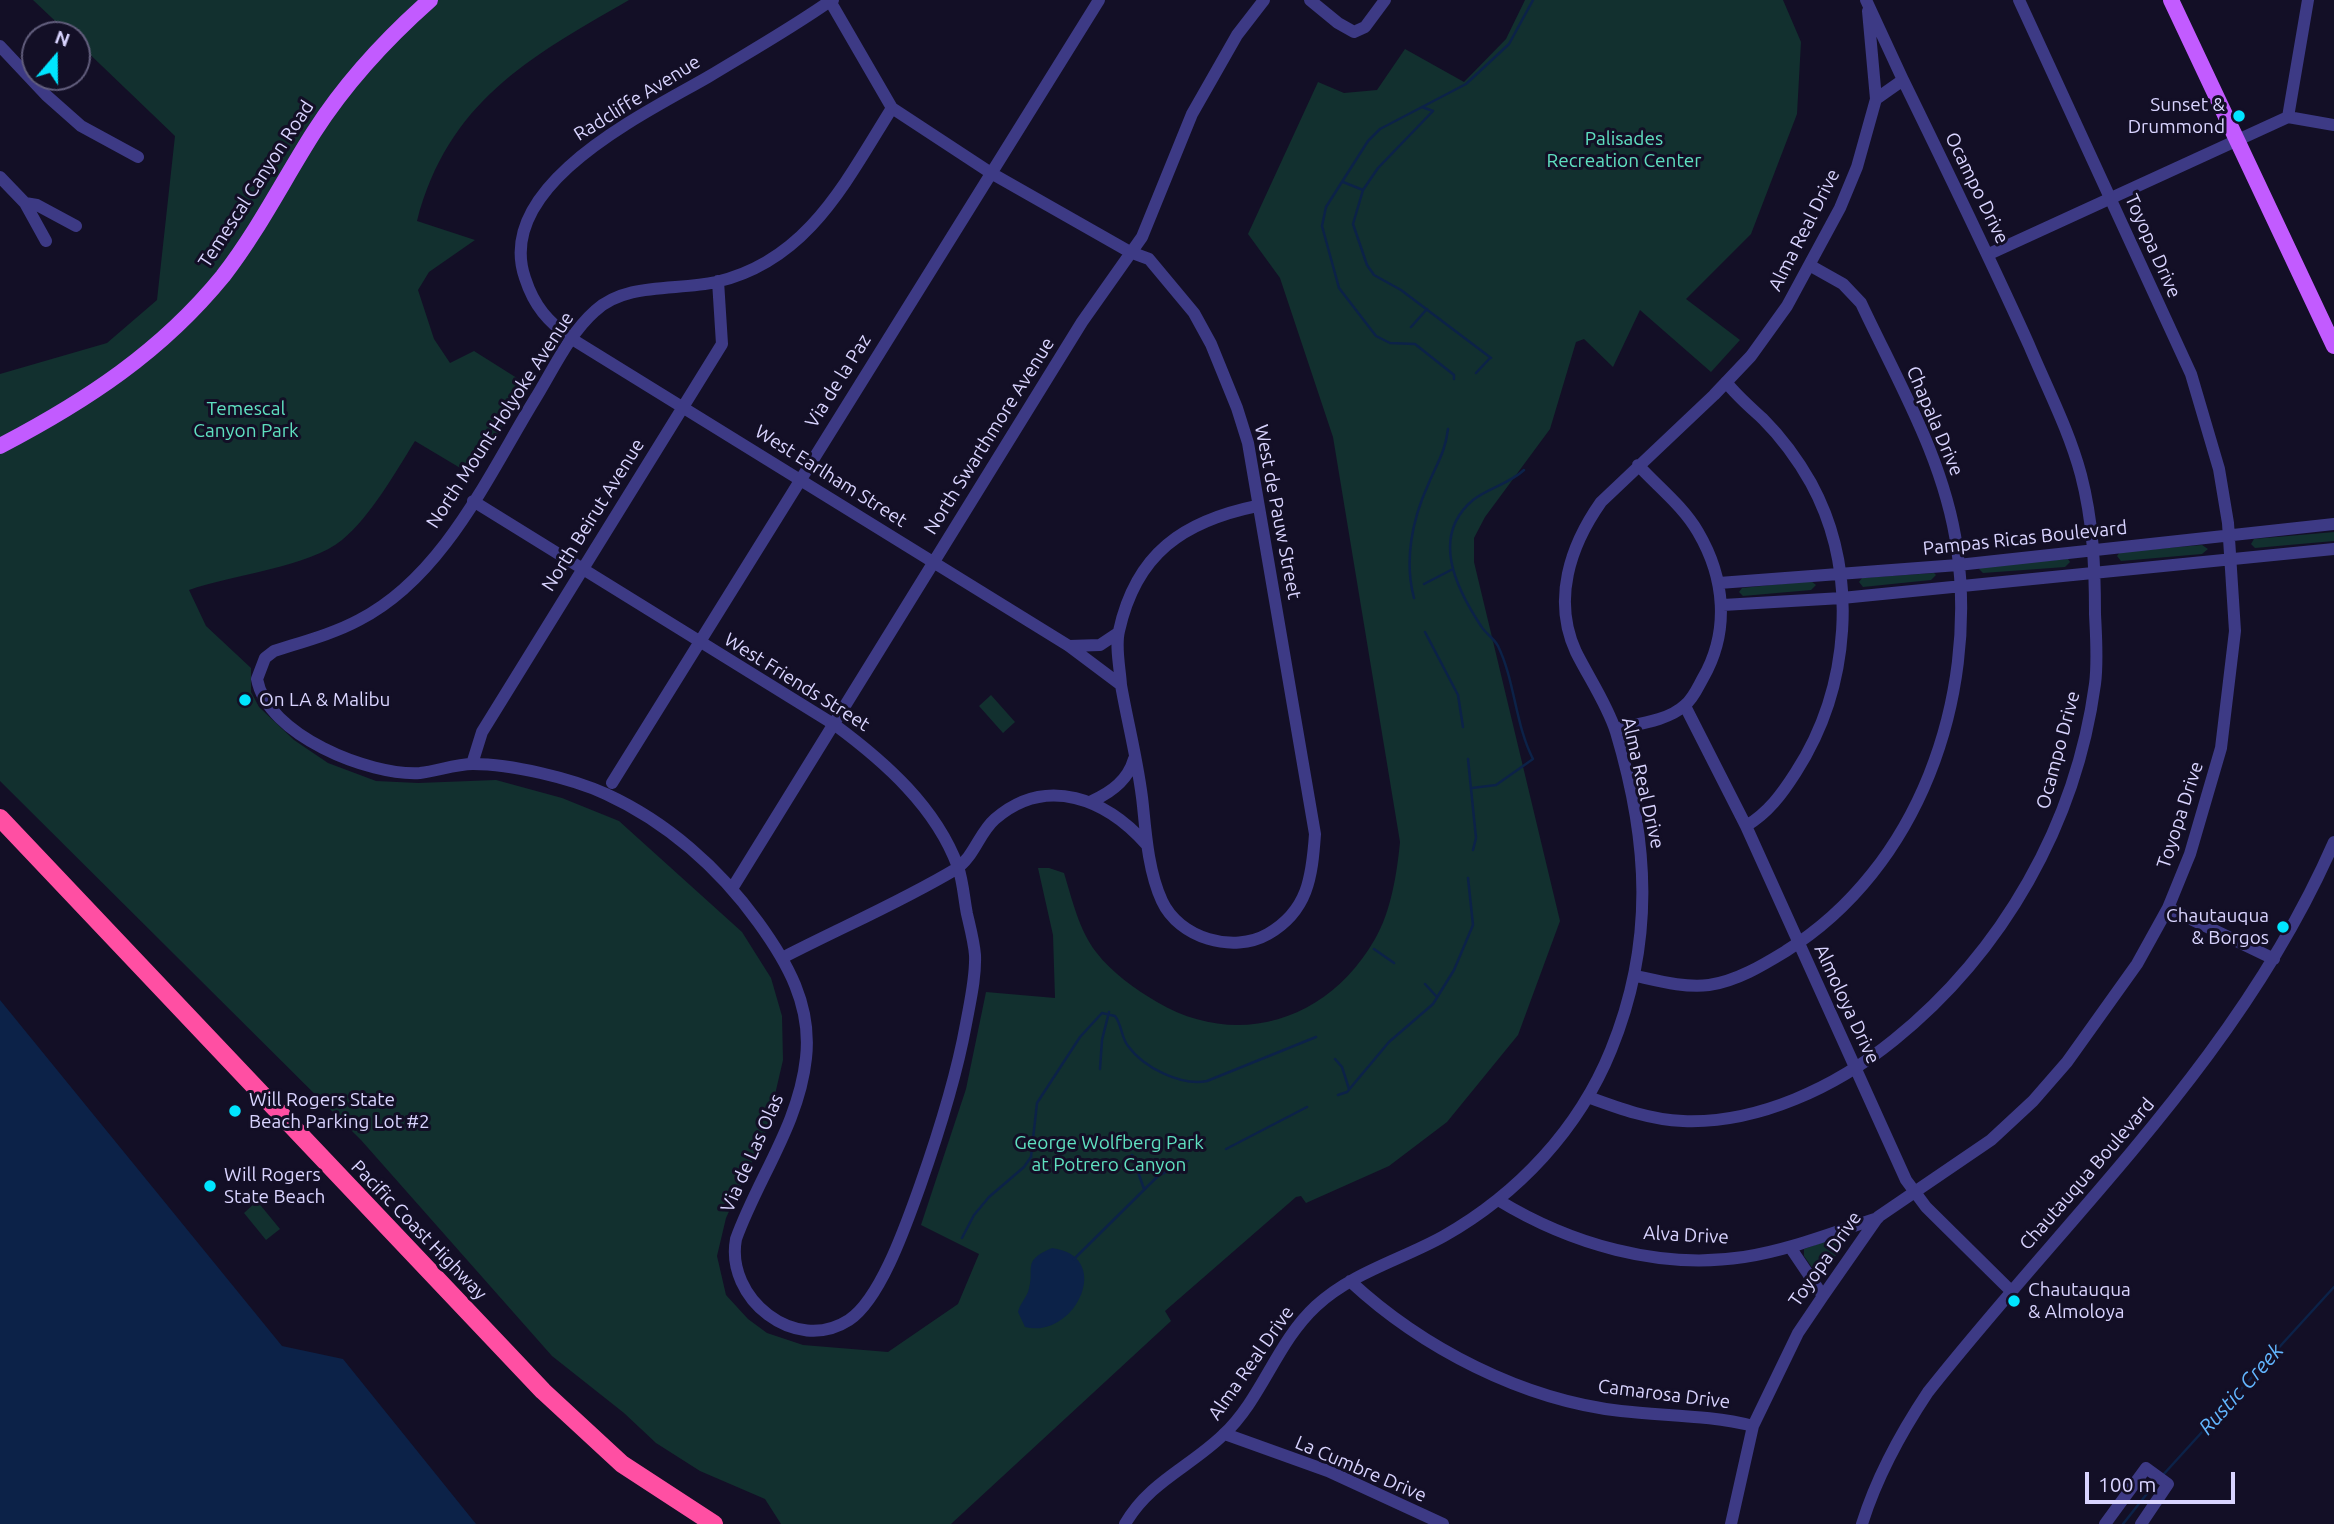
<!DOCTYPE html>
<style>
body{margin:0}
#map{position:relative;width:2334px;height:1524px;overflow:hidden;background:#130f26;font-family:Ubuntu,sans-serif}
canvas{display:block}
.north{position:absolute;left:21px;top:21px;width:70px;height:70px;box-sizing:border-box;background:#130f26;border:2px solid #625e7d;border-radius:50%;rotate:20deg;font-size:19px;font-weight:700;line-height:28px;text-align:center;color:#d9d4ff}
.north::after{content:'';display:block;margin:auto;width:24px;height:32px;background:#00e5ff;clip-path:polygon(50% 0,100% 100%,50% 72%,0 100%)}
.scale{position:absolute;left:2085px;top:1472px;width:150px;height:32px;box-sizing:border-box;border:4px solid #d9d4ff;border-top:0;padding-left:9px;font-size:21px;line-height:24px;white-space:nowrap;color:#d9d4ff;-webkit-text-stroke:5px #130f26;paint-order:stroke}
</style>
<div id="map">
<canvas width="2334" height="1524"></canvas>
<div class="north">N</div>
<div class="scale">100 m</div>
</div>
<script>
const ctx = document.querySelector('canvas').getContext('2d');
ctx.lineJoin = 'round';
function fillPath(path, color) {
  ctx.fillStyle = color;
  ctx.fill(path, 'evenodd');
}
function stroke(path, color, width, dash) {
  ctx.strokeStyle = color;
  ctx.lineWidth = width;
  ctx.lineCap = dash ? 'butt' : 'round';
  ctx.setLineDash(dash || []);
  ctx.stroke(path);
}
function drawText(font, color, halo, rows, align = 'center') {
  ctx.font = font + ' Ubuntu,sans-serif';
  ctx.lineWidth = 6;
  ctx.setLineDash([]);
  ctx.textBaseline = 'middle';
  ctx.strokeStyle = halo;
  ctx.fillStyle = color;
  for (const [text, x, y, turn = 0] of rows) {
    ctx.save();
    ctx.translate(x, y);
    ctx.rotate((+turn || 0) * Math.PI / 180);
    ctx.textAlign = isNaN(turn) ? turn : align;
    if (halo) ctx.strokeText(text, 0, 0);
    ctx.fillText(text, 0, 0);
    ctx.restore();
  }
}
fillPath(new Path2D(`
 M33,0H629C528,58 448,102 417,221L475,240L429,272L418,290L434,339L450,363L474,351L528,385L472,475L415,441C395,473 371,516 342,540C310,567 230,575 189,590L206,626L251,668V692L259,707L294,740L328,763L376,781L418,783L496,780L562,798L619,821L742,932L771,978L782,1016L783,1060L767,1129L726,1218L717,1256L726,1295L748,1319L767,1333L803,1345L888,1352L958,1304L979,1254L921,1225L966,1089L986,992L1055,998L1053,935L1038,868H1049L1064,873C1072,899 1079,930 1096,952C1112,973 1135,989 1157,1002C1238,1050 1329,1020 1375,939C1391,912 1397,873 1400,842L1333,437L1280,278L1248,234L1318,82L1344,93L1377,90L1405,49L1464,82L1506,39L1525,0H1783L1801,42L1797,114L1751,234L1686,299L1740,340L1711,372L1640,310L1613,367L1584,339L1576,342L1550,429L1485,517L1474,538V562L1560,921L1518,1035L1447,1122L1389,1166L1306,1203L1301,1196L1296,1197L1165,1311L1171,1321L951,1524H781L765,1499L700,1471L656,1443L624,1413L552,1356L361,1140L0,781V374L107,343L157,300L175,136L77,42V35H70Z
 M2334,532V541L2255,548L2251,544L2254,539Z
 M2202,545L2208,549L2202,554L2121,561L2117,556L2120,552Z
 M2068,559L2070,562L2065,567L1983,573L1979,569L1980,566Z
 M1934,573L1936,575L1931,580L1863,587L1859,582L1862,578Z
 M1811,581L1816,585L1811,590L1743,596L1739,592L1742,588Z
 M991,695L1015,722L1003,733L979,706Z
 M257,1201L280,1229L266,1240L244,1213Z
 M1837,1237L1845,1242L1824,1273H1816L1804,1256V1249Z`), '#12302f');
fillPath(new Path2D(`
 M0,1000L282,1346L343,1359L476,1524H0Z
 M1052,1248C1115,1256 1075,1340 1025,1327L1018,1312C1020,1304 1025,1299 1028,1292C1036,1269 1020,1261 1052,1248Z`), '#0c2248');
stroke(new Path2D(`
 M1422,107L1433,111L1378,168L1363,190L1353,224L1367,265L1374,275L1401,290L1491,358
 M1343,182L1363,190
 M1411,327L1427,309
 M1476,373L1490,358
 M1454,379V375L1415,344L1390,343L1376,336L1339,288L1322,226L1326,207L1368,141L1380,129L1466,84L1509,44L1533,0
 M1424,584L1451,570
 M1414,598C1404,561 1412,520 1428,485C1437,463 1445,453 1448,429
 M1425,632L1458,695L1463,727
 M1468,759L1476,838L1473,850
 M1472,788L1496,785L1533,759C1515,724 1515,681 1498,646C1494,638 1485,633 1481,626C1456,588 1430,536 1473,500C1488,488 1509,484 1524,470
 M1374,949L1394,963
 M1425,984L1437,997
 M1335,1059L1342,1067L1349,1089
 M1100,1069L1102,1040L1109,1012
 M1338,1095L1347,1092L1389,1042L1433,1004L1454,970L1473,925L1468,878
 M1226,1149L1307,1107
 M1132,1155L1144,1189
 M962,1238L974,1215L989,1197L1024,1167L1031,1157L1037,1103L1080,1037L1102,1013L1115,1016C1122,1025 1121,1037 1128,1046C1144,1068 1181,1086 1207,1081L1316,1037
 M1074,1259L1158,1176L1188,1161
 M2162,1476L2334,1287
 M2123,1524L2157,1481`), '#0c2248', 2.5);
stroke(new Path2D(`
 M830,0V1L892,108L991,173L1130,252L1149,259L1194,313L1211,344L1237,408L1248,443L1315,834C1312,877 1308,911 1268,934C1233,954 1179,938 1162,901C1149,873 1146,837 1143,806C1139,766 1128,725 1121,685L1069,646L572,339C548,322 534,306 525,278C493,185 646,113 708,77C749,52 790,29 830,1L833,0
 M1310,0L1338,23L1354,32L1365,27L1385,0
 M1868,11L1876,99
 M0,46L46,95L81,126L138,157
 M2288,117L2308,0
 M0,177L25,203L37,205L76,226
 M25,203L46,241
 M1989,254L2288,117L2334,125
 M1726,382C1737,396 1750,407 1763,419C1782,438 1798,460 1811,483C1860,573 1850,688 1796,772C1782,794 1768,813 1746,826
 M473,501L835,725C885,762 936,807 958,867C963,881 964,899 967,914C970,927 974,942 975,955C976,977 970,1002 966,1024C956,1079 939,1132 920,1186C907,1222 881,1299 849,1320C795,1355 725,1298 736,1239C758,1178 799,1124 806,1058C812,1005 787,962 758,922C719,868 667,822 606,794C571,778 511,764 473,764C455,764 438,771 420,773C369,776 267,735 257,679L265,658L274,651C302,642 333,634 359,620C443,577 488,476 535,399C553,370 569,334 595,311C626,282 677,291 716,282C808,261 846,181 892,108
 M1719,583L1958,565L2334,524
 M1723,605L1842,598L2334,549
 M1069,646L1100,645L1118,633
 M1121,685C1120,668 1115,647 1119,631C1136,553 1184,521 1257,506
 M1685,706L1746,826L1906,1180L1926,1207L2011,1291
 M1615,729C1637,724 1668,721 1685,705C1693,699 1698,687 1703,678C1730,631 1725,578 1698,532C1683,506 1658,487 1638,465
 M472,764L482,732L722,344L718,281
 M612,783L1099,0
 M1092,801C1112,792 1128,780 1134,759
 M733,887L1082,322L1142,237L1192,114L1237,35L1264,0
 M2168,908L2274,959
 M784,957C840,928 901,902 956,869C974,857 979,833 995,819C1047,774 1107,800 1146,844
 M1636,976C1659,981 1685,988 1709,985C1737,981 1763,965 1786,951C1919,868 1978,698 1957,548C1945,461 1898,382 1861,303L1843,284L1811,266
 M1588,1097C1618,1108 1650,1120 1683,1121C1758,1124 1836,1087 1894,1040C2003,952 2076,824 2095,684C2098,661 2096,636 2095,614C2095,566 2093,521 2081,475C2069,430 2047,388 2029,345C1989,256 1946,168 1903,80
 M1498,1200C1570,1244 1659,1270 1744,1257C1790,1250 1834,1232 1878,1218
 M1790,1247L1823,1296
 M1350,1281C1422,1348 1523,1400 1621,1411C1665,1416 1710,1415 1753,1426
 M1225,1434L1328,1471L1443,1524
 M1125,1524C1149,1482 1190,1467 1223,1435C1262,1399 1276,1343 1316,1306C1353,1272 1401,1260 1444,1236C1518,1194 1579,1129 1611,1050C1655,942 1649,842 1616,732C1607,704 1589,678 1576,652C1552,600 1570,546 1601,502L1714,395L1751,356L1787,306L1840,208L1857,167L1876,99L1903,80L1866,0
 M1731,1524L1753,1426L1798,1333L1823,1296L1878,1217L1991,1140L2033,1101L2067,1062L2137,964L2168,908L2190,854L2221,748L2235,631L2228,523L2219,469L2191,374L2019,0
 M1862,1524C1877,1476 1900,1434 1928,1392C2071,1211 2240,1058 2334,842
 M2105,1524L2146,1468L2168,1484L2141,1524`), '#3d3a85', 12);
stroke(new Path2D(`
 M2171,0L2334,346
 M0,446C86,401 161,352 223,276C258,231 284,179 314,132C346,82 386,39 430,0`), '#c25bff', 16);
stroke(new Path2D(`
 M0,818L543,1391L622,1464L714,1524`), '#ff4fa3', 18);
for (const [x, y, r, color] of [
 [2239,116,7,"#00e5ff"],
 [245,700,7,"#00e5ff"],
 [2283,927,7,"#00e5ff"],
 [235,1111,7,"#00e5ff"],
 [210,1186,7,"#00e5ff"],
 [2014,1301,7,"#00e5ff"]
]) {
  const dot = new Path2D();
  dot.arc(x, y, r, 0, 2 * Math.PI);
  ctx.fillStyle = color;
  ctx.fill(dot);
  stroke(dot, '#130f26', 2.5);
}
drawText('19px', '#d9d4ff', '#130f26', [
 ["Radcliffe Avenue",637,98,-32],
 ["Temescal Canyon Road",256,184,-57],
 ["Ocampo Drive",1977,188,64],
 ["Alma Real Drive",1804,230,-63],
 ["Toyopa Drive",2153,246,66],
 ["Via de la Paz",838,381,-58],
 ["North Mount Holyoke Avenue",500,420,-57],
 ["Chapala Drive",1935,421,67],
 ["North Swarthmore Avenue",989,436,-58],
 ["West Earlham Street",831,476,32],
 ["West de Pauw Street",1278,512,79],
 ["North Beirut Avenue",593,515,-58],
 ["Pampas Ricas Boulevard",2025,538,-6],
 ["West Friends Street",797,682,32],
 ["Ocampo Drive",2058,750,-75],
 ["Alma Real Drive",1643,783,77],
 ["Toyopa Drive",2180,815,-72],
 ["Almoloya Drive",1847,1004,65],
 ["Via de Las Olas",752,1153,-66],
 ["Chautauqua Boulevard",2087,1174,-49],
 ["Pacific Coast Highway",419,1230,46],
 ["Alva Drive",1686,1235,3],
 ["Toyopa Drive",1825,1259,-55],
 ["Alma Real Drive",1251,1363,-55],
 ["Camarosa Drive",1664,1394,7],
 ["La Cumbre Drive",1361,1469,23]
]);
drawText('19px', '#d9d4ff', '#130f26', [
 ["Sunset &",2225,105,"right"],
 ["Drummond",2225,127,"right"],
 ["On LA & Malibu",259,700],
 ["Chautauqua",2269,916,"right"],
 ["& Borgos",2269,938,"right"],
 ["Will Rogers State",249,1100],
 ["Beach Parking Lot #2",249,1122],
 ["Will Rogers",224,1175],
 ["State Beach",224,1197],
 ["Chautauqua",2028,1290],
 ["& Almoloya",2028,1312]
], 'left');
drawText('19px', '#5fe0c0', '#130f26', [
 ["Palisades",1624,139],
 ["Recreation Center",1624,161],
 ["Temescal",246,409],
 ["Canyon Park",246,431],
 ["George Wolfberg Park",1109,1143],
 ["at Potrero Canyon",1109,1165]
]);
drawText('italic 21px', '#62b6ff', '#130f26', [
 ["Rustic Creek",2241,1389,-48]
]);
</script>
